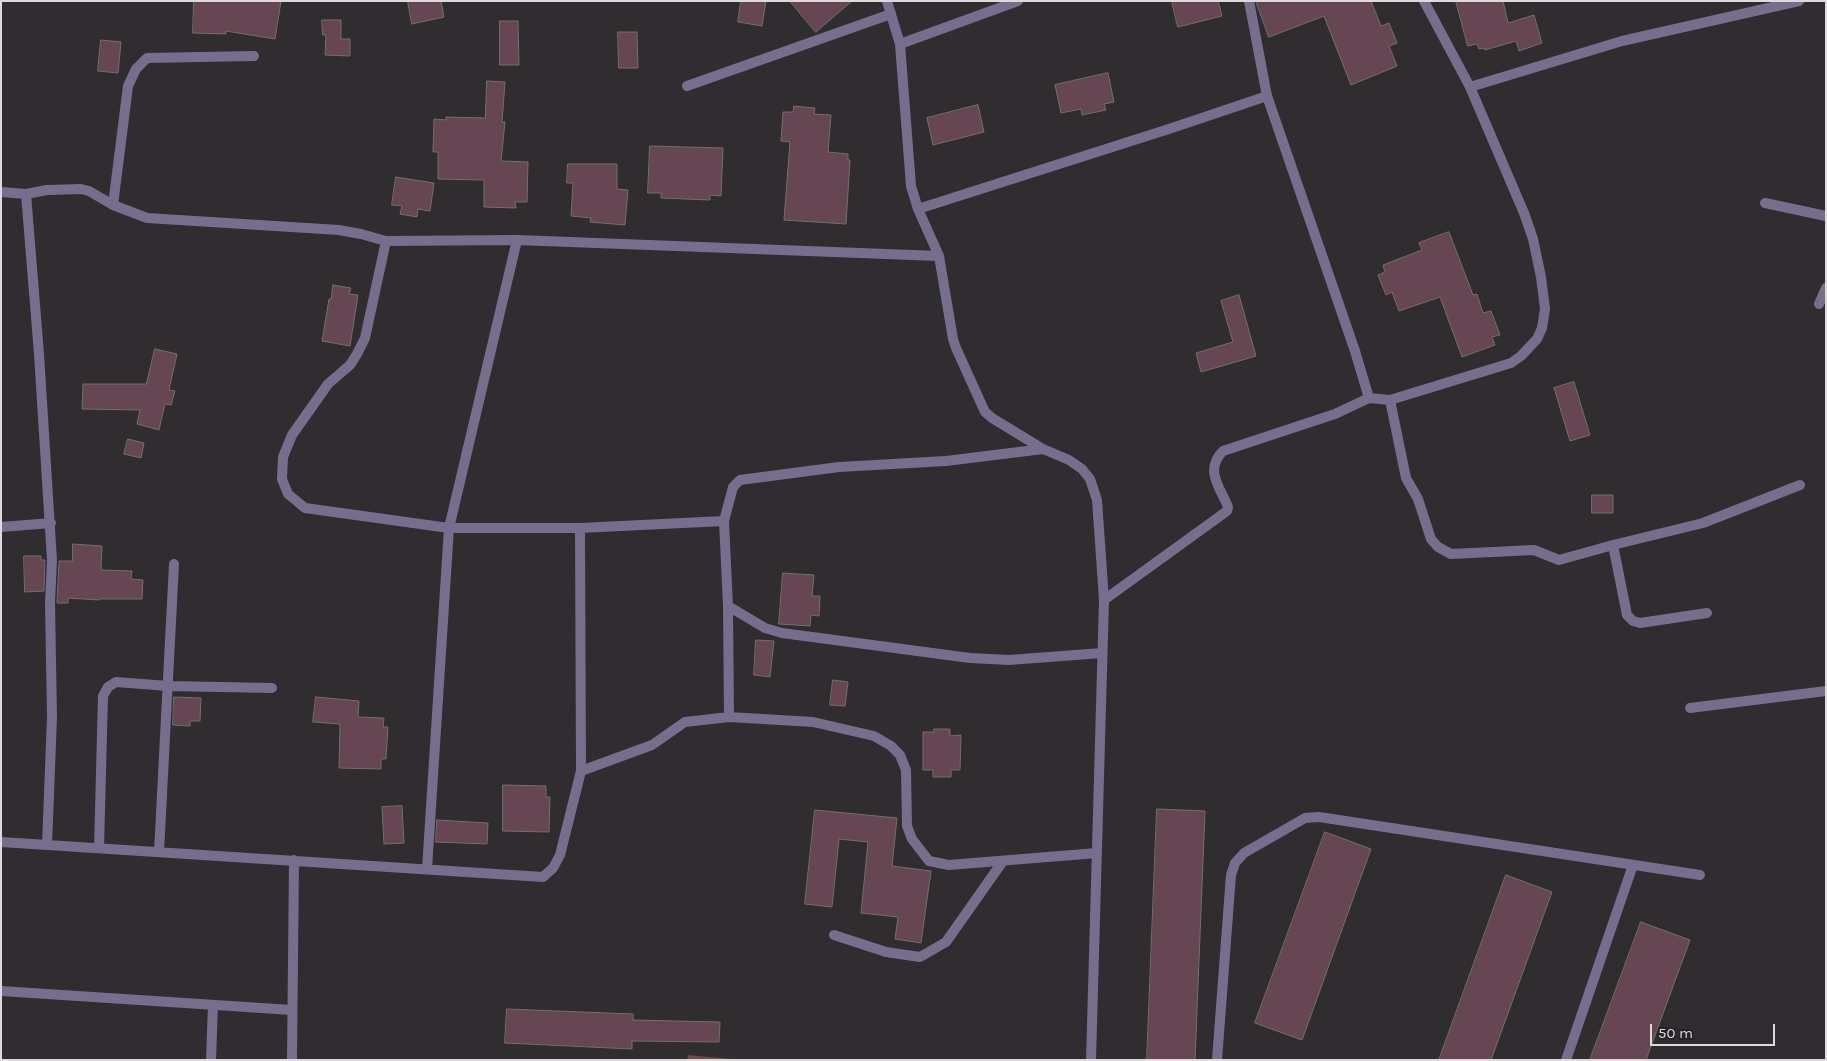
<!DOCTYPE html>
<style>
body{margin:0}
#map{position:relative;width:1827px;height:1061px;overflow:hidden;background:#2f2d2f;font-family:Karla,sans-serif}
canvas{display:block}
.frame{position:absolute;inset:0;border:2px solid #dcdadc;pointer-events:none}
.scale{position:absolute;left:1650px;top:1024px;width:125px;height:22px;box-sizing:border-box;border:2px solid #dcdadc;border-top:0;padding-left:6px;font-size:15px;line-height:18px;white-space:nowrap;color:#dcdadc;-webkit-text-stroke:4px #252325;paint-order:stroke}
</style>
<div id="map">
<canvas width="1827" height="1061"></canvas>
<div class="frame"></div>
<div class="scale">50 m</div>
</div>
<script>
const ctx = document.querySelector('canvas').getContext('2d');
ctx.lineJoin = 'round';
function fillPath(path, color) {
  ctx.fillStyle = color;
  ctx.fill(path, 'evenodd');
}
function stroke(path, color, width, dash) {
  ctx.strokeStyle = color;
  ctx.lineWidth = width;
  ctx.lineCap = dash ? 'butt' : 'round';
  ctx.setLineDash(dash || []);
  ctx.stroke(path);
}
fillPath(new Path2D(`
 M688,1055L742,1060H687Z`), '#6c4c49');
const building = new Path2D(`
 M194,1H281L275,39L226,31V34L193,33Z
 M408,1H441L444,17L412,24Z
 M741,1H766L762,26L738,22Z
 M790,1H852L816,32Z
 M1172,1H1218L1222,16L1178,27Z
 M1256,1H1371L1381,26L1389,23L1397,43L1389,46L1397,66L1351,85L1324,16L1269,37Z
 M1456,1H1503L1508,23L1534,15L1542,43L1519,51L1516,41L1485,50V48L1479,49L1477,44L1468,46Z
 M322,20H341V39H350V56L325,55L326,35H323Z
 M500,21H518L519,65H500Z
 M618,32H637L638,68H619Z
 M101,40L121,42L118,73L98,71Z
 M1108,73L1114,102L1104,104L1106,110L1082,115L1081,109L1061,113L1055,85Z
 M487,81L505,82L502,122H505L501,161L528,162L527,202H515L516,208L484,207V180L438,179V152H433L434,119L446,120V117L485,118Z
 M978,105L984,132L933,145L927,118Z
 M794,106L815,108L814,114L831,115L828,152L848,154V160H850L846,224L784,220L790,142L781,141L783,112H793Z
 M650,146L723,148L721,196L710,195V200L661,198V193H648Z
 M568,164H617V189L628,190L625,225L590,222L591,218L571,216L573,183H567Z
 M396,177L434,183L430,211L418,209L417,217L400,214L402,206L392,205Z
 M1449,232L1473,295L1477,294L1483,313L1491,311L1500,335L1492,337L1495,345L1462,357L1440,297L1399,311L1392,292L1386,295L1378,275L1385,272L1383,265L1422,250L1419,243Z
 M333,285L351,288L349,294L358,295L350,346L322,341L329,299H331Z
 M1239,295L1256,356L1201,372L1196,353L1233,342L1221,301Z
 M155,349L177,354L169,390L175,391L171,405L165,404L159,430L137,424L140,410L82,409L83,384H146Z
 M1574,382L1590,435L1570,441L1554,388Z
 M128,439L144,443L141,458L124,454Z
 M1592,495H1613V513H1592Z
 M73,544L102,546L101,570L132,571L131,579L143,580L142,599H99V600L68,598V603H57L59,561H72Z
 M24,556H41V560H45L44,591L25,592Z
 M783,573L814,575L812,596H820L819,616L811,615L810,626L779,624Z
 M756,640L774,641L770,677L754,675Z
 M833,680L848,682L845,706L830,705Z
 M174,697L201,698L200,721H190V726L173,725Z
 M316,697L359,701L358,717L384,718L383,727H388L386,759H381V769L339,768L340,724L313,722Z
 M934,729H950V736L961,735L960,770H951V777H933V770H923V732H934Z
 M503,785L546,786V797H550L549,832L503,831Z
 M402,806L404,843L384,844L382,807Z
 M1157,809L1205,811L1195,1060H1147Z
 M815,810L897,818L892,866L931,871L921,943L895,939L898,917L861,913L868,842L839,839L832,907L805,904Z
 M437,820L488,823L487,844L436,842Z
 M1325,832L1371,849L1302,1040L1255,1023Z
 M1506,875L1552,892L1491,1060H1439Z
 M1641,922L1690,940L1646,1060H1590Z
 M507,1009L633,1014V1020L720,1022L719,1042L632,1041V1049L505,1043Z`);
fillPath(building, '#654652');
stroke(building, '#736f70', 1);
stroke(new Path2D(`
 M687,86L891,14
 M834,935L886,952L920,957L946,942L1003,861
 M1217,1060L1231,875L1235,863L1244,853L1305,818L1319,817L1700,875
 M1566,1060L1633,865`), '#766e8d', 10);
stroke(new Path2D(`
 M887,1L900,44L911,186L918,209L939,256L953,339L956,348L985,412L992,418L1043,449L1069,460L1082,469L1090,479L1097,500L1104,600L1091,1060
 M1249,1L1267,96
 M900,44L1018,1
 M1470,87L1622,41L1799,1
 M1,192L26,194L47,190L81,189L89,191L113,205L147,218L339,230L361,234L386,241L517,240L939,256
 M26,194L39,354L52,560L50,603L52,717L47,845
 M1765,203L1826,216
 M113,205L128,86L136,69L147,58L254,56
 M918,209L1172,128L1267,96L1355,351L1369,398L1390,400L1511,363L1521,356L1537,339L1542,328L1545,309L1541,277L1533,239L1524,213L1470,87L1424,1
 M386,241L365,338L357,354L350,365L328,384L292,435L283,457L282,479L288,494L305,508L449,528H580L724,521
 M1819,304L1826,288
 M1390,400L1406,478L1418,499L1431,539L1438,547L1451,554L1534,550L1559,560L1613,545L1703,523L1800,485
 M1,527L51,523
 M1613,545L1627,615L1633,621L1640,623L1707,613
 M1104,600L1227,511L1228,507C1220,487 1204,470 1223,451L1335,414L1369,398
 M728,606L765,628L782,633L970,658L1009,660L1102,653
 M1690,708L1826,691
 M729,717L728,606L724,521L733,487L740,480L839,467L946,461L1043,449
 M581,771L652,745L685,722L729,717L813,722L874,736L891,746L900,755L906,770L907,826L912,839L929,861L949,865L1097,853
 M1,842L543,877L553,868L560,855L581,771L580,528
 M99,848L103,696L108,687L116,682L168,686L272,688
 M159,852L174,564
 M427,869L449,528L517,240
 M1,991L292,1010
 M211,1060L213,1005
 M292,1060L294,860`), '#766e8d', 10);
</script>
